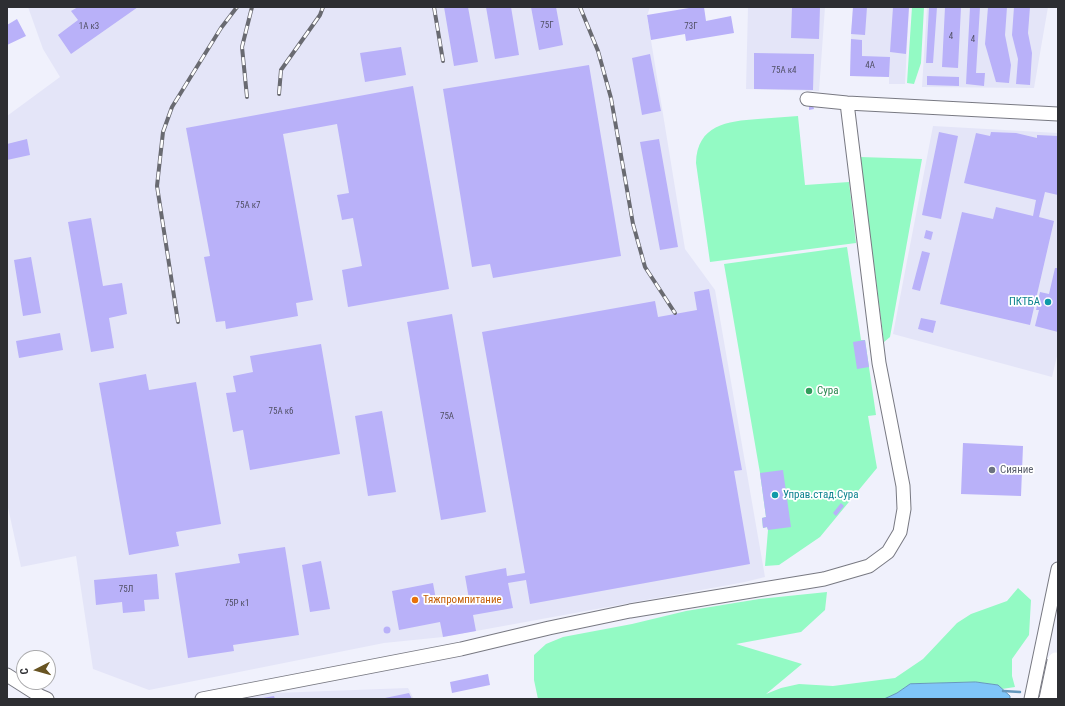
<!DOCTYPE html>
<meta charset="utf-8">
<style>
body{margin:0}
#map{position:relative;width:1065px;height:706px;overflow:hidden;background:#f0f1fc;font-family:"Roboto Condensed",sans-serif}
canvas{display:block}
.frame{position:absolute;inset:0;border:8px solid #2d2e32;pointer-events:none}
.north{position:absolute;left:16px;top:650px;width:40px;height:40px;box-sizing:border-box;background:#fff;border:1px solid #ababad;border-radius:50%;rotate:264deg;font-size:11px;font-weight:700;line-height:16px;text-align:center;color:#2d2e32}
.north::after{content:'';display:block;margin:auto;width:14px;height:18px;background:#685422;clip-path:polygon(50% 0,100% 100%,50% 72%,0 100%)}
</style>
<div id="map">
<canvas width="1065" height="706"></canvas>
<div class="frame"></div>
<div class="north">С</div>
</div>
<script>
const ctx = document.querySelector('canvas').getContext('2d');
ctx.lineJoin = 'round';
function fillPath(path, color) {
  ctx.fillStyle = color;
  ctx.fill(path, 'evenodd');
}
function stroke(path, color, width, dash) {
  ctx.strokeStyle = color;
  ctx.lineWidth = width;
  ctx.lineCap = dash ? 'butt' : 'round';
  ctx.setLineDash(dash || []);
  ctx.stroke(path);
}
function drawText(font, color, halo, rows, align = 'center') {
  ctx.font = font + ' "Roboto Condensed",sans-serif';
  ctx.lineWidth = 3.5;
  ctx.setLineDash([]);
  ctx.textBaseline = 'middle';
  ctx.strokeStyle = halo;
  ctx.fillStyle = color;
  for (const [text, x, y, turn = 0] of rows) {
    ctx.save();
    ctx.translate(x, y);
    ctx.rotate((+turn || 0) * Math.PI / 180);
    ctx.textAlign = isNaN(turn) ? turn : align;
    if (halo) ctx.strokeText(text, 0, 0);
    ctx.fillText(text, 0, 0);
    ctx.restore();
  }
}
fillPath(new Path2D(`
 M28,7H650L647,16L685,249L715,290L765,577L745,582L443,637L384,643L149,690L93,669L76,556L21,567L7,503V116L60,77L43,49Z
 M748,7H825L819,91L746,89Z
 M853,7H909L905,84H889V77L850,76L851,39Z
 M927,7H1048L1034,88L922,87Z
 M933,126L1058,133V352L1052,377L893,334Z
 M408,688L414,699H239L275,693Z`), '#e4e5f8');
fillPath(new Path2D(`
 M912,7H924L921,63L914,84L907,83Z
 M798,116L805,185L849,182L856,243L710,262L696,163C697,125 727,121 758,119C771,118 785,117 798,116Z
 M860,157L922,159L890,337L884,342Z
 M847,247L861,340H865L876,415L868,416L877,468L820,537L779,565L765,566L768,530L767,527L763,528L762,518L766,517L760,473L724,264Z
 M1018,588L1031,600L1029,635L1012,659V676L1015,687L1002,689L998,685L976,682L910,684L897,693L886,699H538L534,680V655L546,644L563,637L632,624L686,611L759,599L827,592L825,610L801,632L736,644L802,664L766,694L781,688L799,684L833,686L895,678L923,659L957,623L971,614L1007,601Z`), '#93fac4');
const water = new Path2D(`
 M976,682L998,685L1010,696V699H884L897,693L910,684Z`);
fillPath(water, '#7fc5f8');
stroke(water, '#6698bd', 1);
stroke(new Path2D(`
 M1003,691L1020,692`), '#6698bd', 2.5);
fillPath(new Path2D(`
 M78,7H138L71,54L58,35L78,20L71,11Z
 M444,7H468L478,62L454,66Z
 M486,7H511L519,55L495,59Z
 M531,7H556L563,45L539,50Z
 M695,7H704L706,21L731,16L734,33L686,41L685,34L651,40L647,15Z
 M792,7H820L819,39L791,38Z
 M853,7H867L865,35L851,34Z
 M893,7H909L906,54L890,52Z
 M929,7H937L933,63H926Z
 M945,7H961L958,68L942,67Z
 M970,7H980L976,73H985L984,86L966,84Z
 M988,7H1007L1005,35L1011,65L1009,83L996,82L985,44Z
 M1014,7H1030L1028,33L1032,53L1030,85L1016,84L1018,59L1012,35Z
 M17,19L26,36L7,45V25Z
 M851,39L862,40V56L890,57L889,77L850,76Z
 M401,47L406,75L365,82L360,53Z
 M754,53L814,54L813,90L754,89Z
 M650,54L661,111L642,115L632,58Z
 M589,65L621,256L493,278L490,264L472,267L443,89Z
 M927,76L959,77V86L927,85Z
 M413,86L449,289L348,307L342,270L362,266L353,218L342,220L337,195L349,193L337,124L283,134L313,300L296,303L298,316L226,329L225,321L216,322L204,257L210,256L186,128Z
 M813,105L814,109L809,110V106Z
 M939,132L958,136L941,219L922,215Z
 M991,132L1016,133L1037,138V135L1058,136V195L1045,192L1039,217L1054,221L1030,325L940,304L962,212L993,219L996,207L1033,216L1036,200L964,183L976,133L990,136Z
 M27,139L30,155L7,160V144Z
 M659,139L678,247L660,250L640,142Z
 M91,218L103,286L122,283L127,314L109,318L114,348L91,352L68,222Z
 M926,230L933,232L931,240L924,238Z
 M922,251L930,253L920,291L912,289Z
 M31,257L41,313L23,316L14,260Z
 M1055,268H1058V332L1035,326L1039,310H1036L1040,292L1049,294Z
 M709,289L742,470L734,471L750,564L530,604L526,580L508,583L513,608L473,615L476,631L443,637L440,622L399,630L392,591L433,583L437,605L469,599L465,576L506,568L507,576L525,573L482,332L655,301L658,317L697,310L694,292Z
 M452,314L486,512L441,520L407,322Z
 M921,318L936,321L933,333L918,329Z
 M60,333L63,350L19,358L16,341Z
 M865,340L869,367L857,369L853,342Z
 M321,344L340,454L250,470L243,430L233,432L226,393L236,392L233,376L253,372L250,356Z
 M146,374L149,390L196,382L221,524L176,532L179,546L129,555L99,383Z
 M382,411L396,492L368,496L355,416Z
 M963,443L1023,446L1021,496L961,494Z
 M783,470L791,527L768,530L767,527L763,528L762,518L766,517L760,473Z
 M841,503L844,506L836,516L833,513Z
 M285,547L299,635L233,645L234,651L188,658L175,573L240,563L238,554Z
 M321,561L330,609L310,612L302,565Z
 M157,574L159,599L144,600L145,611L123,613L122,602L96,605L94,580Z
 M383.5 630a3.5 3.5 0 1 1 7 0a3.5 3.5 0 1 1-7 0Z
 M488,674L490,685L452,693L450,682Z
 M409,693L412,699H385V698Z
 M274,696L275,699H264L263,698Z`), '#b9b1f9');
const minor = new Path2D(`
 M807,99L847,103L1058,114
 M7,675L40,696L47,699
 M202,699L461,649L549,628L630,611L824,579L869,566L888,552L900,532L904,509L903,486L879,363L847,103
 M1031,699L1058,569`);
stroke(minor, '#787982', 15);
stroke(minor, '#fff', 13);
const rail = new Path2D(`
 M434,7L443,61
 M580,7L598,51L611,98L633,224L645,267L675,313
 M279,94L281,70L320,15L323,7
 M247,97L242,47L252,7
 M178,322L157,186L163,132L172,107L221,28L237,7`);
stroke(rail, '#696a71', 4);
stroke(rail, '#fff', 2.5, [8]);
const majorBridge = new Path2D(`
 M1048,699L1056,661`);
stroke(majorBridge, '#787982', 19, []);
stroke(majorBridge, '#fff', 17);
for (const [x, y, r, color] of [
 [1048,302,4,"#0f9aa8"],
 [809,391,4,"#2e9e5b"],
 [992,470,4,"#6b7280"],
 [775,495,4,"#0f9aa8"],
 [415,600,4,"#e8710a"]
]) {
  const dot = new Path2D();
  dot.arc(x, y, r, 0, 2 * Math.PI);
  ctx.fillStyle = color;
  ctx.fill(dot);
  stroke(dot, '#fff', 1.5);
}
drawText('9px', '#504f64', null, [
 ["75Г",547,26],
 ["1А к3",89,27],
 ["73Г",691,27],
 ["4",951,37],
 ["4",973,40],
 ["4А",870,66],
 ["75А к4",784,71],
 ["75А к7",248,206],
 ["75А к6",281,412],
 ["75А",447,417],
 ["75Л",126,590],
 ["75Р к1",237,604]
]);
drawText('11px', '#0d838f', '#fff', [
 ["ПКТБА",1040,302],
 ["Управ.стад.Сура",783,495,"left"]
], 'right');
drawText('11px', '#27864d', '#fff', [
 ["Сура",817,391]
], 'left');
drawText('11px', '#5b616d', '#fff', [
 ["Сияние",1000,470]
], 'left');
drawText('11px', '#c56008', '#fff', [
 ["Тяжпромпитание",423,600]
], 'left');
</script>
